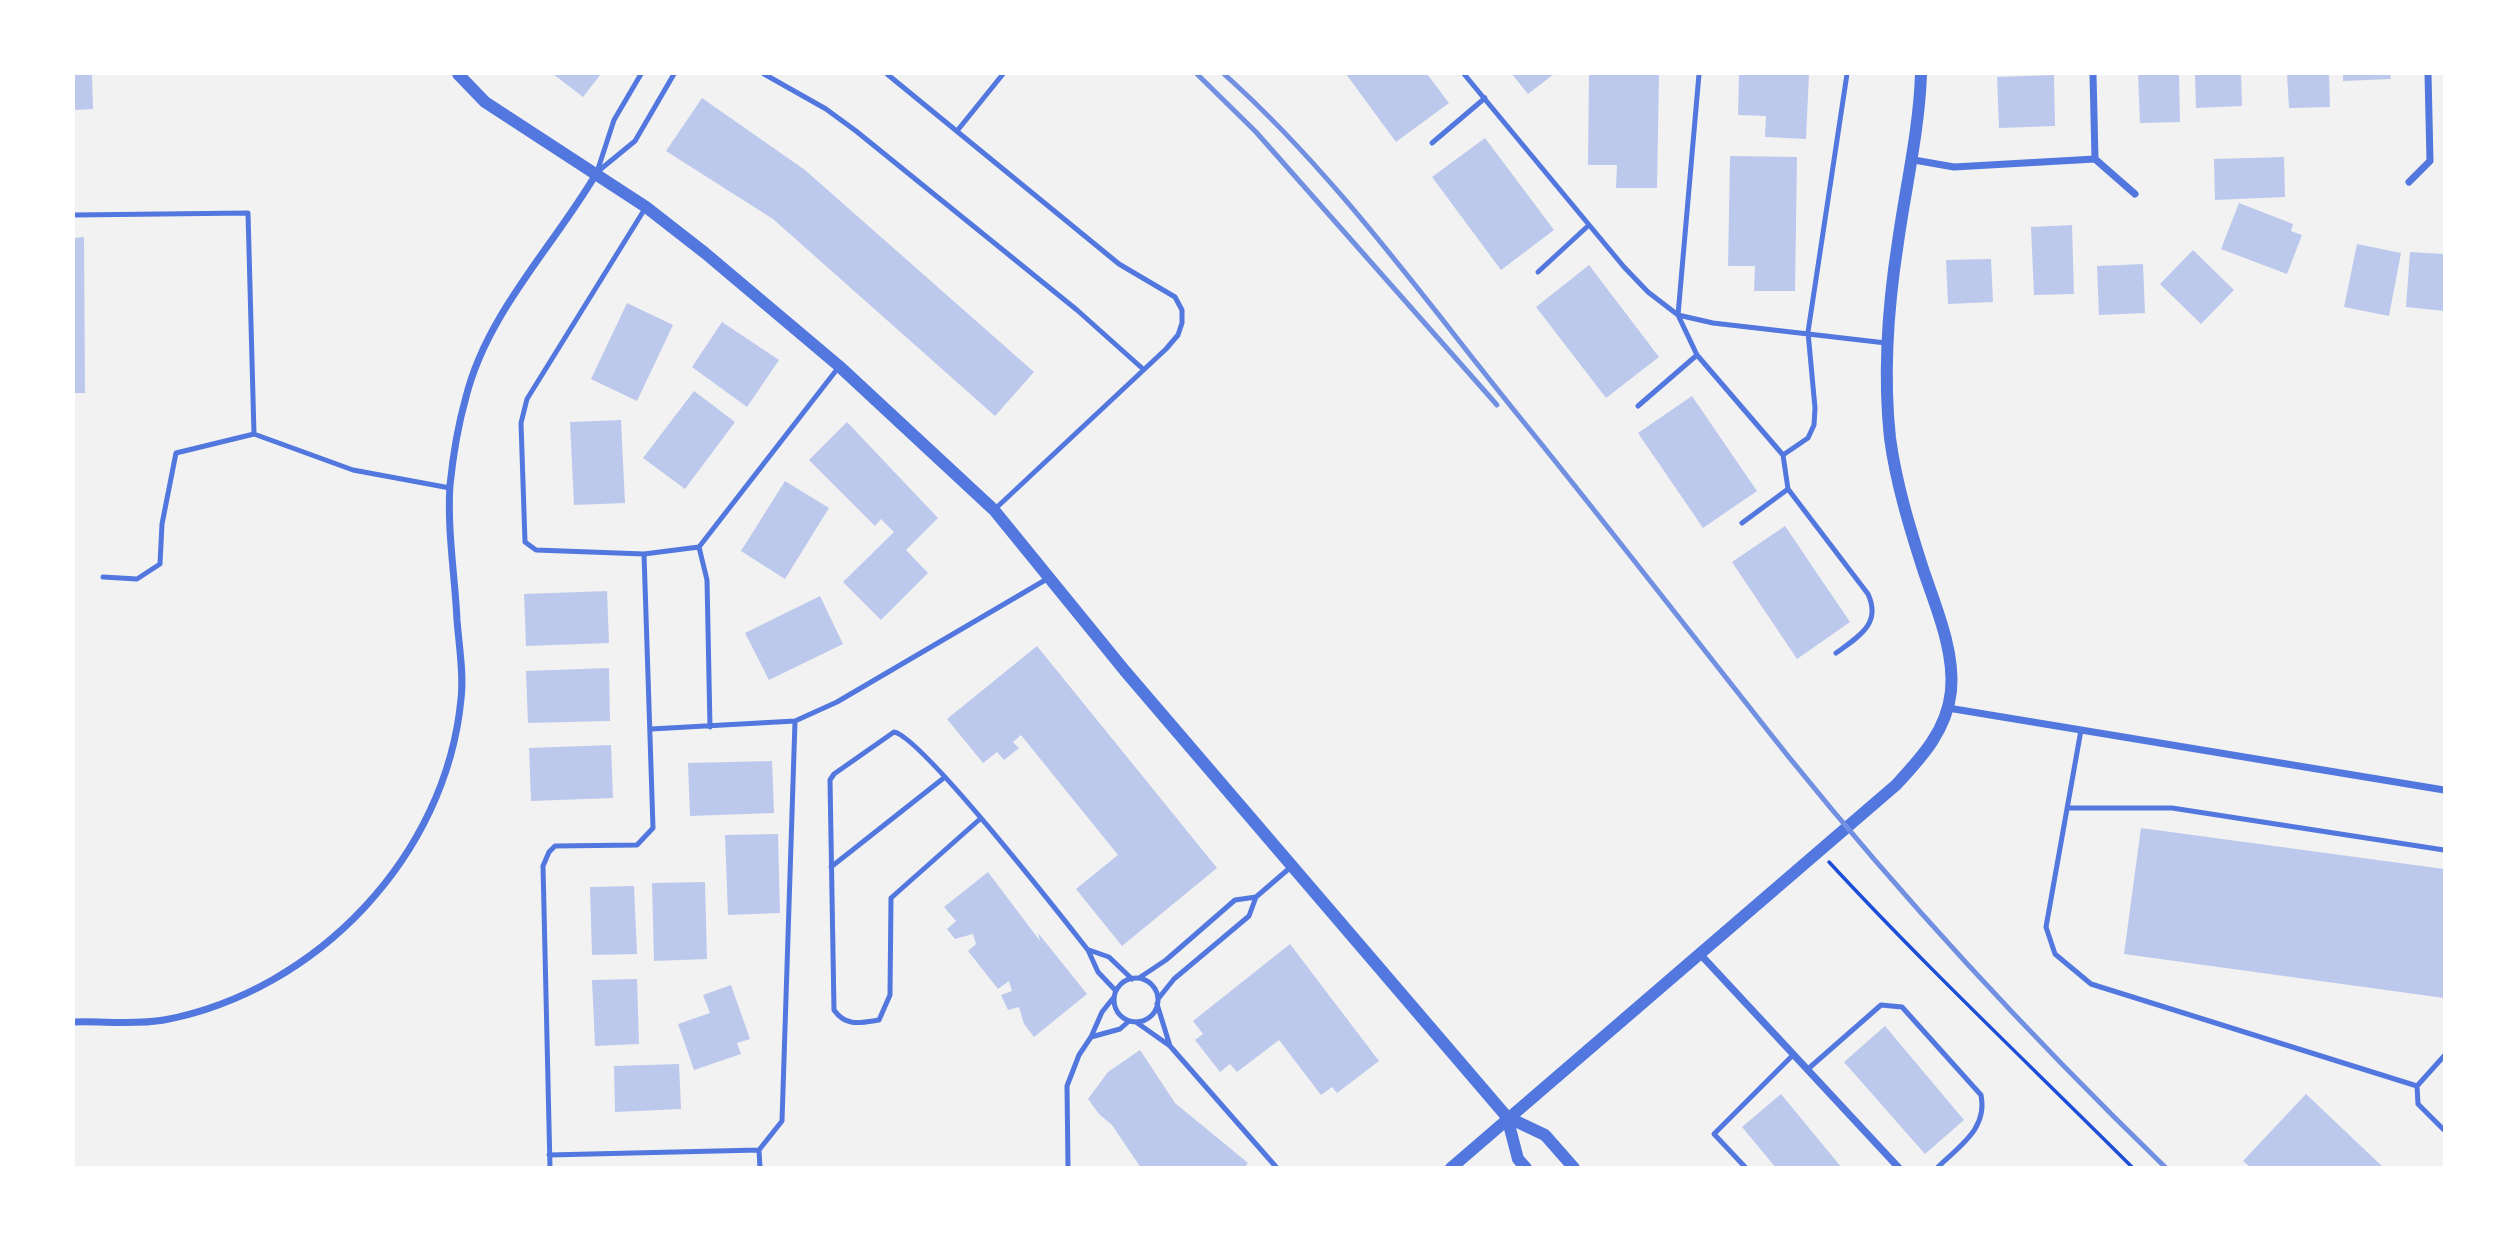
<!DOCTYPE html>
<style>
body{margin:0}
#map{position:relative;width:2518px;height:1241px;overflow:hidden;background:#f2f2f2;font-family:Manrope,sans-serif}
canvas{display:block}
.frame{position:absolute;inset:0;border:75px solid #fff;pointer-events:none}
</style>
<div id="map">
<canvas width="2518" height="1241"></canvas>
<div class="frame"></div>
</div>
<script>
const ctx = document.querySelector('canvas').getContext('2d');
ctx.lineJoin = 'round';
function fillPath(path, color) {
  ctx.fillStyle = color;
  ctx.fill(path, 'evenodd');
}
function stroke(path, color, width, dash) {
  ctx.strokeStyle = color;
  ctx.lineWidth = width;
  ctx.lineCap = dash ? 'butt' : 'round';
  ctx.setLineDash(dash || []);
  ctx.stroke(path);
}
fillPath(new Path2D(`
 M74,74H92L93,109L74,110Z
 M553,74H601L583,97Z
 M1346,74H1427L1449,103L1396,142Z
 M1512,74H1554L1528,94Z
 M1589,74H1659L1657,188H1616L1617,165H1588Z
 M1739,74H1809L1806,139L1765,137L1766,116L1738,115Z
 M2138,74H2179L2180,122L2140,123Z
 M2195,74H2241L2242,106L2196,108Z
 M2287,74H2329L2330,107L2289,108Z
 M2343,74H2390L2391,79L2343,81Z
 M2054,75L2055,126L1999,128L1997,77Z
 M702,98L805,170L1034,372L995,416L773,219L666,151Z
 M1485,138L1554,230L1501,270L1432,177Z
 M1730,156L1797,157L1795,291H1754L1755,266H1728Z
 M2284,157L2285,197L2215,200L2214,159Z
 M2239,203L2293,224L2291,231L2302,235L2287,274L2221,249Z
 M2072,225L2074,294L2034,295L2031,227Z
 M84,237L85,393H74V238Z
 M2357,244L2401,253L2389,316L2344,307Z
 M2193,250L2234,290L2201,324L2160,284Z
 M2410,252L2444,254V311L2406,307Z
 M1991,259L1993,302L1948,304L1946,260Z
 M2143,264L2145,313L2099,315L2097,266Z
 M1589,265L1659,357L1606,398L1536,307Z
 M627,303L673,325L637,401L591,379Z
 M722,322L779,360L747,407L692,367Z
 M694,391L735,422L685,489L643,458Z
 M1692,396L1757,491L1703,528L1638,433Z
 M621,420L625,503L574,505L570,422Z
 M847,422L938,518L906,550L928,573L881,620L843,582L894,532L881,519L875,526L809,460Z
 M785,481L829,508L785,579L741,551Z
 M1785,526L1850,622L1797,659L1732,562Z
 M607,591L609,643L526,646L524,594Z
 M820,596L843,644L769,680L745,633Z
 M1037,646L1217,868L1122,946L1076,889L1118,855L1021,735L1013,742L1019,748L1004,760L997,752L983,763L947,719Z
 M609,668L610,721L528,723L526,671Z
 M611,745L613,798L531,801L529,748Z
 M772,761L774,813L690,816L688,763Z
 M2141,828L2444,869V998L2124,954Z
 M778,834L780,913L728,915L725,835Z
 M988,872L1040,941L1038,933L1087,994L1034,1037L1024,1024L1019,1007L1008,1010L1001,995L1012,991L1009,981L998,989L968,951L976,944L973,934L955,939L947,929L956,921L944,907Z
 M705,882L707,959L654,961L652,883Z
 M634,886L637,954L592,955L590,887Z
 M1290,944L1379,1061L1337,1093L1332,1087L1321,1095L1279,1040L1237,1072L1230,1064L1220,1072L1195,1040L1203,1034L1193,1021Z
 M637,979L639,1044L595,1046L592,980Z
 M731,985L750,1039L737,1043L741,1054L694,1070L678,1024L710,1013L703,995Z
 M1885,1026L1964,1120L1925,1154L1844,1062Z
 M1140,1050L1175,1103L1248,1163L1244,1168H1141L1112,1125L1099,1114L1088,1099L1108,1072Z
 M679,1064L681,1109L615,1112L614,1066Z
 M1781,1094L1842,1168H1776L1742,1127Z
 M2306,1094L2384,1168H2251L2243,1161Z`), '#bdc9ec');
stroke(new Path2D(`
 M1829,862C1926,967 2031,1066 2133,1168`), '#1d4ed8', 3.5);
stroke(new Path2D(`
 M764,74L826,109L856,131L1077,310L1143,369
 M887,74L1119,264L1175,297L1182,310V323L1178,335L1166,349L995,509
 M1464,74L1624,267L1648,292L1678,315L1713,323L1886,343
 M1699,74L1678,315L1697,355L1783,455L1788,489L1868,594C1882,624 1858,637 1836,653
 M957,131L1003,74
 M1432,143L1485,98
 M597,172L614,120L641,74
 M596,173L635,141L674,74
 M646,207L527,399L521,423L525,542L536,550L644,554L699,547L838,368
 M74,215L248,213L254,434L353,470L450,488
 M1538,272L1589,225
 M1638,406L1697,355
 M1783,455L1808,438L1814,425L1815,408L1808,332L1847,74
 M1742,523L1788,489
 M699,547L707,580L710,727
 M103,577L137,579L160,564L162,524L176,453L254,434
 M651,729L795,721L837,702L1047,579
 M2081,730L2046,927L2055,954L2091,984L2417,1086
 M2068,808H2172L2444,850
 M980,819L891,898L890,995L879,1020C860,1023 846,1027 834,1010L830,780L834,774L894,732C922,737 1061,916 1088,950L1098,972L1116,991
 M831,867L945,777
 M1089,950L1109,957L1132,979
 M1139,978L1166,960L1235,900L1256,897
 M1114 1000a22 22 0 1 1 44 0a22 22 0 1 1-44 0Z
 M1158,999L1174,979L1249,916L1256,897L1292,866
 M1157,1004L1170,1046
 M1136,1022L1170,1046L1277,1168
 M1091,1037L1120,1029L1129,1021
 M2444,1056L2417,1086L2418,1104L2444,1130
 M1808,1069L1881,1005L1902,1007L1981,1095C1988,1129 1959,1146 1937,1168
 M759,1150L782,1121L795,721
 M549,1155L759,1150L760,1168
 M550,1168L543,866L549,852L555,846L637,845L653,828L644,554
 M1068,1168L1067,1086L1079,1055L1091,1037L1102,1012L1114,997
 M1746,1168L1714,1134L1794,1054`), '#5277de', 5);
stroke(new Path2D(`
 M2093,74L2095,159
 M2095,159L2135,194
 M1914,160L1954,167L2095,159
 M2409,182L2430,161L2428,74
 M1948,708L2444,790
 M1700,954L1899,1168
 M74,1022C102,1021 135,1025 164,1020C317,991 446,856 461,699C464,674 459,646 457,620C455,577 447,529 450,485C453,456 458,425 466,397C487,313 553,247 596,174`), '#5277de', 7);
stroke(new Path2D(`
 M458,74L485,102L646,207L705,253L839,366L994,510L1125,671L1507,1117L1545,1135L1574,1168
 M1507,1117L1518,1159L1526,1168
 M1451,1168L1896,785C1922,757 1947,730 1951,691C1955,652 1936,607 1924,572C1910,529 1896,483 1890,438C1883,373 1888,306 1898,242C1906,185 1919,131 1921,74`), '#5277de', 12);
stroke(new Path2D(`
 M1197,74L1256,132L1497,405
 M1224,74C1335,173 1427,303 1522,420C1612,531 1699,644 1788,756C1905,901 2032,1038 2166,1168`), '#7290e2', 5);
</script>
